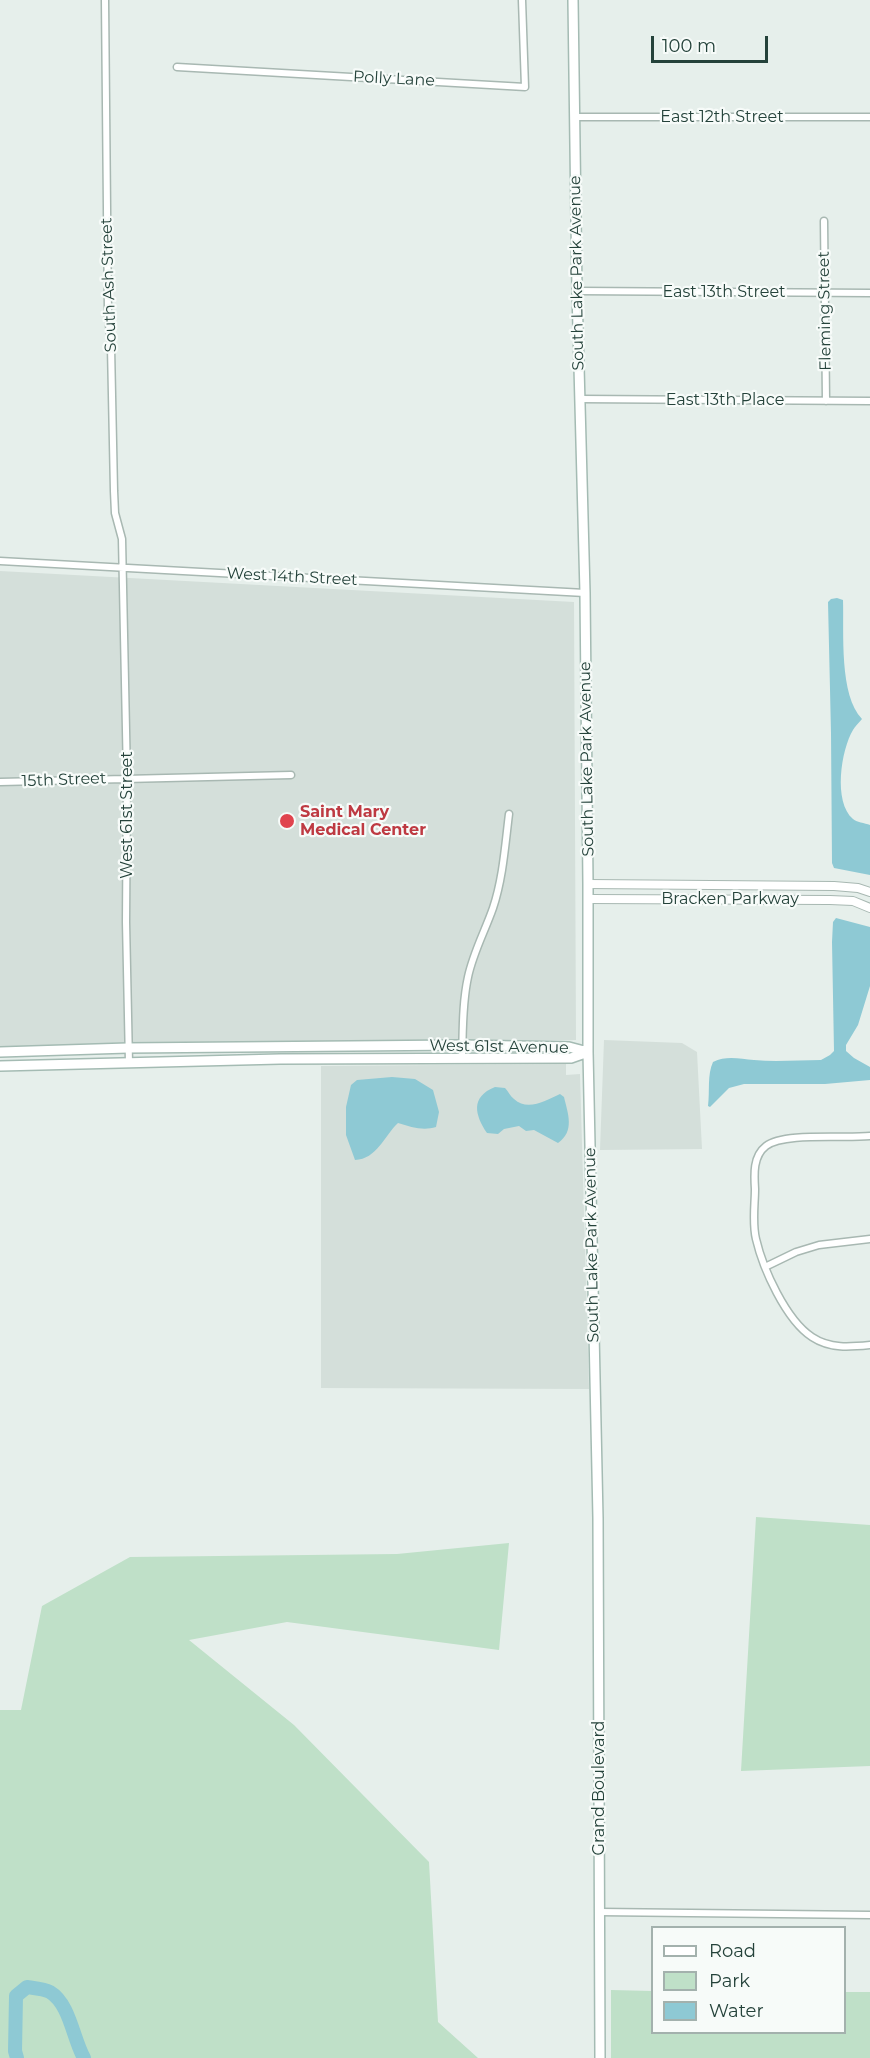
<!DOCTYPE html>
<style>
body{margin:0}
#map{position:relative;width:870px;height:2058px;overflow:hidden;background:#e6efeb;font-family:Montserrat,sans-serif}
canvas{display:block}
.legend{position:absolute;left:651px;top:1926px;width:195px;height:108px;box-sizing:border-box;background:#f7fbf9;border:2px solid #a3b1ad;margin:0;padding:8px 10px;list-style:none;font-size:18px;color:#24423a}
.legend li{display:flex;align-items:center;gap:12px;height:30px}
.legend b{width:30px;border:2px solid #a3b1ad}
.scale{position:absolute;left:651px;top:36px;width:117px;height:27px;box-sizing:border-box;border:3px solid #24423a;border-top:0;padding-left:8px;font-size:18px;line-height:21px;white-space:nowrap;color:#24423a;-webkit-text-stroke:4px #f7fbf9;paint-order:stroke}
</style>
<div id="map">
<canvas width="870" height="2058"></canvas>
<ul class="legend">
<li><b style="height:8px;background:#fff"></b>Road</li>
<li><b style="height:16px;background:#bfe0c8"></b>Park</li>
<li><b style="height:16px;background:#8ec9d4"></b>Water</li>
</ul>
<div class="scale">100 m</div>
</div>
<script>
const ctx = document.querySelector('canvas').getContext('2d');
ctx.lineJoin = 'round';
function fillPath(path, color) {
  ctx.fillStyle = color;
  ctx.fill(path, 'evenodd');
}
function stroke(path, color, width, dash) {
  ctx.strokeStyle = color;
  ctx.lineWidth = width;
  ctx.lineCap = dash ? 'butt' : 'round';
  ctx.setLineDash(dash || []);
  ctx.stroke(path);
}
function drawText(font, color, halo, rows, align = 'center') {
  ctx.font = font + ' Montserrat,sans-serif';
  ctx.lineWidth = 4.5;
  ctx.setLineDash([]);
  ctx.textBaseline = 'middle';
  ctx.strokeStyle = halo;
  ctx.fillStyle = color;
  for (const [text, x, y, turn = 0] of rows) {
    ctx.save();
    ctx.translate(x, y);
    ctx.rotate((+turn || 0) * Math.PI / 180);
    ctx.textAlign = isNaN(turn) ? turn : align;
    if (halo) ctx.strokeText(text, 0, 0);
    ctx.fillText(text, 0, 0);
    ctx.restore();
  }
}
fillPath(new Path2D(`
 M0,571L574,602L576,1040L0,1055Z
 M604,1040L682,1043L697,1052L702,1149L600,1150Z
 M566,1064V1075L580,1074L589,1389L321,1388V1066Z`), '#d4dfda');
fillPath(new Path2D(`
 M756,1517L870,1525V1766L741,1771Z
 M509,1543L499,1650L287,1622L189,1640L294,1725L429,1862L438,2022L478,2058H0V1710H21L42,1606L130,1557L397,1554Z
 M611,1990L652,1991V2032H844L845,1992H870V2058H611Z`), '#bfe0c8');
fillPath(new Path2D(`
 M837,598L843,600C844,633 839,695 862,719C859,723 855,726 853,730C841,750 833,802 853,819C856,822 865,823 870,825V875L834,868L832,863L831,733L828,602L831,599Z
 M836,918L870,927V986L858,1025L846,1045V1051L854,1058L870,1067V1080L825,1084H744L729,1088L710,1107L708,1106C710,1091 707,1075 713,1062C727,1055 740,1059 754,1060C776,1062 799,1060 821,1060L830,1055L834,1051L832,942L833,922Z
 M392,1077L415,1079L433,1090L439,1112L436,1127C423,1131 411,1127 398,1123C384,1136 377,1159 355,1160L346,1135V1107L351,1085L357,1080Z
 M495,1087L505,1088C508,1091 510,1096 514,1099C528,1112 546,1100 560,1094L564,1097C568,1114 575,1131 558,1143L534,1130L526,1131L519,1126L504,1129L498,1134L487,1133C475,1115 470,1097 495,1087Z`), '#8ec9d4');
stroke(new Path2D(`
 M17,2058L15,2051L16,1996L27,1987C34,1988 45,1989 50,1992C70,2004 73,2039 84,2058`), '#8ec9d4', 14);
const minor = new Path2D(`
 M105,0L108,313L111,347L114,491L115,513L122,539L127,778L126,922L129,1063
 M177,67L525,87L522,0
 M575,117H870
 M824,221L826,401
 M577,291L870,293
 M580,399L870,401
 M0,561L585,593
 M0,782L291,775
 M462,1059C463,1032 462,1004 468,977C473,953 485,931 493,908C503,878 505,846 509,814
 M870,1136C845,1139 784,1132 766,1146C753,1156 754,1174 755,1189C755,1204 752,1223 756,1239C763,1269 786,1320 812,1337C830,1349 850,1347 870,1345
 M765,1267L796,1252L819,1245L870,1239
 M599,1912L870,1915`);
const tertiary = new Path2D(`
 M588,884L834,886L858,888L870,892
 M589,899L830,900L853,901L870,908`);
const secondary = new Path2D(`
 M573,0L577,291L585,593L588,884V1052L598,1518L600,2058
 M0,1052L128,1048L462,1045L569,1047L588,1052
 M0,1066L280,1059L571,1058L588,1052`);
stroke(minor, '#a8b8b2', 9);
stroke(tertiary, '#a8b8b2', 10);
stroke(secondary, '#a4bbb3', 12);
stroke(minor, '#fff', 6);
stroke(tertiary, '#fff', 8);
stroke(secondary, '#fff', 9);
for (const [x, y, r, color] of [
 [287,821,8,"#e0444e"]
]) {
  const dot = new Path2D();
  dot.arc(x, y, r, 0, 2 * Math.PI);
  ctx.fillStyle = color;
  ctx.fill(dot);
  stroke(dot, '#f7fbf9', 2);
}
drawText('16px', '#24423a', '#f7fbf9', [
 ["Polly Lane",394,79,3],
 ["East 12th Street",722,117],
 ["South Lake Park Avenue",577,273,-91],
 ["South Ash Street",109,285,-92],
 ["East 13th Street",724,292],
 ["Fleming Street",825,311,-91],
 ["East 13th Place",725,400],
 ["West 14th Street",292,577,3],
 ["South Lake Park Avenue",587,759,-91],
 ["15th Street",64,780,-2],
 ["West 61st Street",127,815,-90],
 ["Bracken Parkway",730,899],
 ["West 61st Avenue",499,1047,1],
 ["South Lake Park Avenue",592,1245,-91],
 ["Grand Boulevard",599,1788,-90]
]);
drawText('bold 16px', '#be3a42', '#f7fbf9', [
 ["Saint Mary",300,812],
 ["Medical Center",300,830]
], 'left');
</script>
